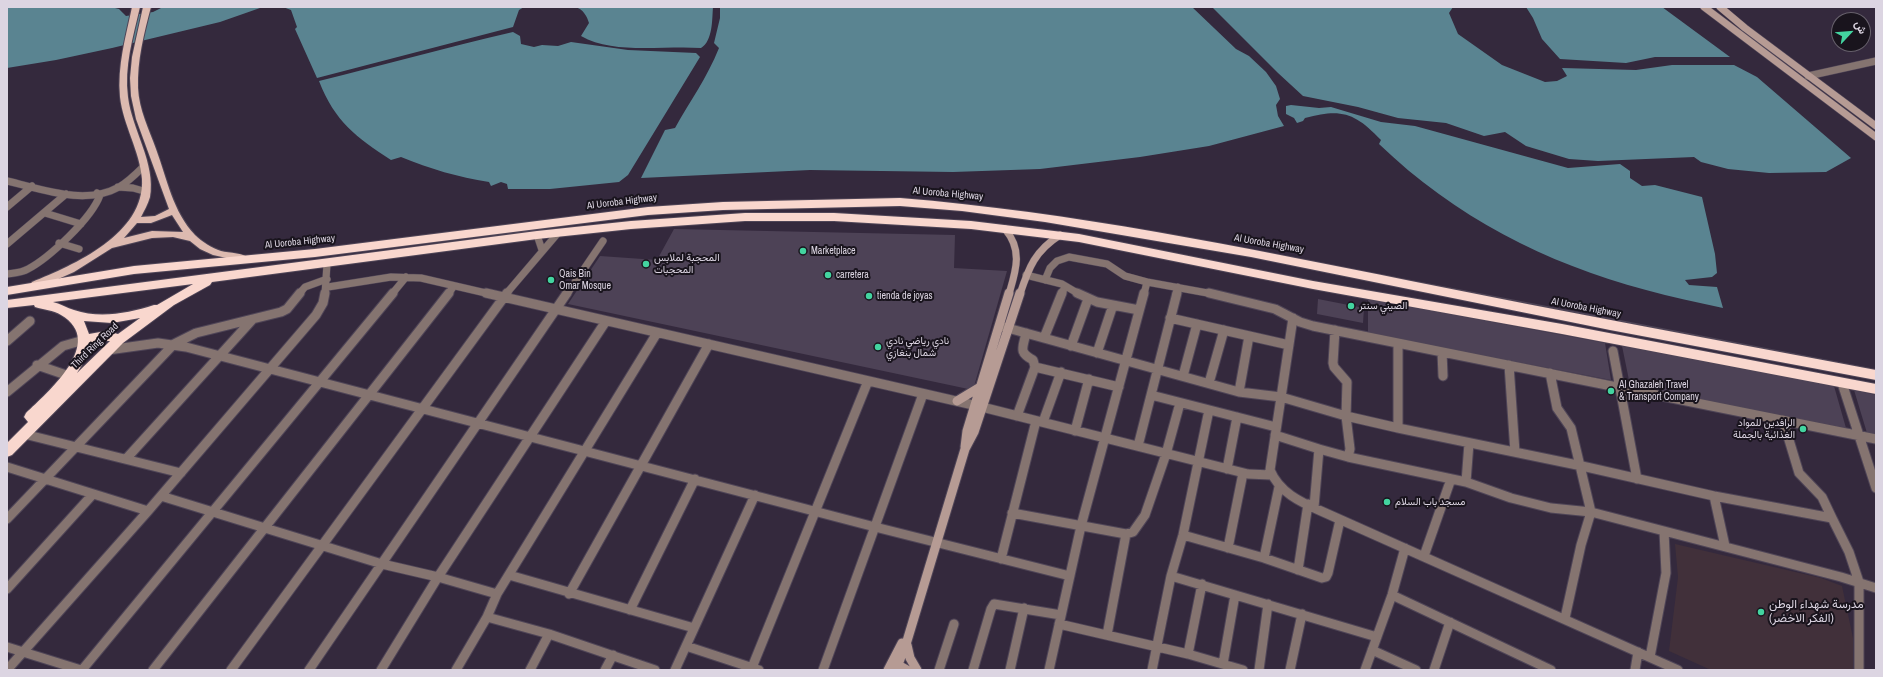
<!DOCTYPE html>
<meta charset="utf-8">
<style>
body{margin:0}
#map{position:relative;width:1883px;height:677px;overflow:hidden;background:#34293d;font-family:"Archivo Narrow",Vazirmatn,sans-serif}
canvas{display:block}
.frame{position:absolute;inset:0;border:8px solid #dcd5e2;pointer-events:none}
.north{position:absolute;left:1831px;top:12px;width:40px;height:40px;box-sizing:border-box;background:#19141d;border:1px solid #67616c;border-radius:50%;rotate:64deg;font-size:11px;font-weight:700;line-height:16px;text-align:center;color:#dcd5e2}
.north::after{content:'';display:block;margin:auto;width:14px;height:18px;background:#43d4a0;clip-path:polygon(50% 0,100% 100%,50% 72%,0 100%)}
</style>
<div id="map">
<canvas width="1883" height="677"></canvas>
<div class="frame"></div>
<div class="north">ش</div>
</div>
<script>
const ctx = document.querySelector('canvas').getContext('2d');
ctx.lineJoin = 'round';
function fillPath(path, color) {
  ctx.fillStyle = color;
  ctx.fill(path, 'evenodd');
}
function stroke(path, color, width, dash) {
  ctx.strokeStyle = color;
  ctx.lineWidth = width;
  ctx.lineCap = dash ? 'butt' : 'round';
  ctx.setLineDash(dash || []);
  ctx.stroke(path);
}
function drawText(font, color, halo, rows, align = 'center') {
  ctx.font = font + ' "Archivo Narrow",Vazirmatn,sans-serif';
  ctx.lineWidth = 4;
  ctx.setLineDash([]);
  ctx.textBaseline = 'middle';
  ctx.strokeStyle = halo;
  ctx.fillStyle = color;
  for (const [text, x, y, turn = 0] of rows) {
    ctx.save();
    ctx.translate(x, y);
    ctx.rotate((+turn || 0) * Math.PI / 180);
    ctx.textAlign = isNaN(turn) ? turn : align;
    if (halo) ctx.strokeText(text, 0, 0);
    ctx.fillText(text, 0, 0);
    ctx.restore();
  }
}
fillPath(new Path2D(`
 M1675,544L1821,578L1842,586L1853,638V670H1711L1669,651L1678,577Z`), '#41303a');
fillPath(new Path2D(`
 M674,229L955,235L954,268L1007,271L973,390L568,304L600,256L657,260Z
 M1318,299L1364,308L1363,323L1317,314Z
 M1368,299L1605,343L1611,380L1368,333Z
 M1622,346L1834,386L1846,428L1630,385Z
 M1854,390L1876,395V435L1867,433Z`), '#4d4256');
fillPath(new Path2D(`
 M7,7H111L119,9L126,16L153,12L163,7H266L260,8L220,22L112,48L56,60L7,68Z
 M283,7H524L519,10L513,27L317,78L295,29L297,27L291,10Z
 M575,7H713C712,19 713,41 701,48C664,45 614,55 581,36L589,23C587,16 583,9 575,7Z
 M720,7H1192L1236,49L1249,56L1266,72L1276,86L1280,99L1276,105L1278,116L1284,126L1209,146L1140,157L1040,169L953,172L810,170L641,178L665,130L675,128C690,101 707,78 719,48L714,43L720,18Z
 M1212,7H1453L1449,13L1458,34L1502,65L1545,82L1557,81L1567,76L1562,68L1636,70L1672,65H1734L1757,77L1851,158L1826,172L1769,173L1728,169L1701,162L1694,157L1598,161L1569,159L1526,146L1505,132L1484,136L1446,123L1398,118L1358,107L1303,96L1278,73Z
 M1526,7H1662L1730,57H1655L1626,63L1560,59L1542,39L1533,18Z
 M513,32L520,36L521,44L534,47L542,45L558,46L571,42L628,50L696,53L700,57L628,175L619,182L550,189H508L507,184L501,182L491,186L489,182C458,177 430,169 401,157L391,160C356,137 335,122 319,81C383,65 448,47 513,32Z
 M1291,105L1319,108L1331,107L1381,122L1415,126L1568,168L1620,164L1630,171V178L1642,186L1655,185L1702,197L1715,254L1717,273L1712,277L1685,280L1689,285L1717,287L1723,308C1697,302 1671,297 1646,290C1545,263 1455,217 1379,144L1381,140C1355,113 1342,108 1305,118L1303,121L1297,123L1294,118L1286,114V106Z`), '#5a8491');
const streetFar1 = new Path2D(`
 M1808,76L1876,61
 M7,181C42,189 85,206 119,187C128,182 136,174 143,167
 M118,187L133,188L147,192
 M7,207L32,186
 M45,213L81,224
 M537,235L542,250
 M59,243L79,249
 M7,244L66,194
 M7,274C14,273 21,273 28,269C49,258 92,218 100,195L97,193
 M1026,275L1062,284L1079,294
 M1045,280L1050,268L1057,261L1069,257L1107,264L1125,276L1147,282L1213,294
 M328,287L391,277L421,278L490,294
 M299,294L305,287L327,279
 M325,294L327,264
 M392,294L406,277
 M448,294L454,286
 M506,294L558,233
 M567,294L603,241
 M1062,294L1065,286
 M1144,294L1147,282
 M1176,294L1178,287`);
const street = new Path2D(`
 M486,293L982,407L1248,474L1271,475
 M1077,293L1097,302L1139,310
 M1209,293L1275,309L1300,322L1313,326L1876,439
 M1170,318L1289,345
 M1293,318L1270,470C1279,492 1300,502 1321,511L1678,670
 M1004,327L1239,392L1281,397L1346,416L1398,428L1582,466L1714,496L1832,518L1849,552L1859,582V670
 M1335,330L1333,363L1334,367L1347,382L1346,416L1350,449L1348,457L1466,482L1511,498L1551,508L1591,512L1841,577L1876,588
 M1026,333C1023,348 1018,352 1033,360L1035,367L1119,387
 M1044,338L1062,293
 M7,341L30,321
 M1398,343V428
 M1071,346L1088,299
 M108,350L158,343L186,347L875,527L1070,576
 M1613,351L1637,479
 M1442,352L1443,376
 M1097,353L1113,305
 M37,365L69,376
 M1509,365L1515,452
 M1550,373L1557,408L1571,428L1591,512L1581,545L1565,618
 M1183,376L1197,324
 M1209,383L1224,330
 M1842,383L1876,488
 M7,392L63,346L84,340
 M1239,392L1249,336
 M1151,395L1276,427
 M1017,416L1035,367
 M1783,420L1799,473L1822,497L1832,518
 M1043,422L1061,372
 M1075,431L1089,379
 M24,434L181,473
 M1275,435L1319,449
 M1138,446L1177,293
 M126,459L252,320
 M7,467L148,511
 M1227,469L1237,417
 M1466,482L1469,443
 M161,496L382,564L438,577L497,594
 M1714,496L1725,546
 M1314,507L1319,449L1348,457
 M1012,513L1126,534
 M7,519L174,344L196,333L281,312L287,309L300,293
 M1183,535L1264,558L1322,578L1326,577L1328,573L1340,520
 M1228,548L1243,473
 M1424,556L1451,479
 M1264,558L1279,487
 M1001,559L1036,421
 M1298,570L1308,504
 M509,575L694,628
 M1171,576L1377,637
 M7,589L93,494
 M569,594L709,344
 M1392,595L1551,670
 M630,610L695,479
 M487,617L549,634L655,670
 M1059,624L1188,654L1243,670
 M1107,635L1126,534L1133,532L1145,515L1166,454L1180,403
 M686,646L759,670
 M7,647L81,670
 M1372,650L1416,670
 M1188,654L1202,584
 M1650,657L1666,573L1664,531
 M1223,664L1235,595
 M7,670L148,511L316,315L323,303L325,293
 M82,670L393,293
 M153,670L449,293
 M231,670L507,293
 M309,670L567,293
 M381,670L438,577L606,321
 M456,670L487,617L497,594L657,333
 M530,670L549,634
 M605,670L613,655
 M675,670L755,495
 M751,670L868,381
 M823,670L923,394
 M939,670L954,624
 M973,670L991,609L994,604L1061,615
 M1010,670L1024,608
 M1049,670L1081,526L1144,293
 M1152,670L1171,576L1183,535L1209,410
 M1259,670L1268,604
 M1290,670L1302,614
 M1365,670L1392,595L1405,548
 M1434,670L1450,622
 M1635,670L1638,652`);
const secondaryFar1 = new Path2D(`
 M1704,7L1876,137
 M1720,7L1745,28L1876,126
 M1005,229C1023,250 1016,270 1009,294
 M1020,294C1029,267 1035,251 1060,235`);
const secondary = new Path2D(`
 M957,401L980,387
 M965,447L967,431L1009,293
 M907,645L910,658L917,670
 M896,661L898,665L907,670
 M888,670L902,643
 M896,670L907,641L965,449L974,432L1020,293`);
const primary = new Path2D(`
 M132,7H140C133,37 124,67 128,97C132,130 156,163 150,197C148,204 144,211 141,217L155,216L169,209L136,119L131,96L130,78L132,57L143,7H151C144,33 137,61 138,88C139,110 149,129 156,149C167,179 173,212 195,235C202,242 212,248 221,251C229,253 245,253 250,259L245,262L213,255L200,249L190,241L173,237L152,238L112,248L74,272L38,288H32L30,285L32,282C74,265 145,234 142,179C140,151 123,125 120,97C117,66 126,36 132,7ZM172,215L183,232L152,231L124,238L137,223H151Z`);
const highway = new Path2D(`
 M900,198C1072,212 1242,247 1411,281C1566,312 1721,341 1876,370V380L1610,330L1251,257L1045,222L962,211L900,206L723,210L648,215L315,257L134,274L7,295V287L134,266L315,249L648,207L723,202Z
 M745,213H834L971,221L1079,234L1313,281L1562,324L1876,384V394L1562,334L1313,289L1079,242L971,229L834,221H745L631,229L537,239L212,282L210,285L174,305L123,343L12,455L7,457V443L28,422L24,417L26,413C47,393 107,342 61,315C53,310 44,310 35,307L34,305L7,308V300L537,231L631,221ZM193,284L157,305H154C129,313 100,319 74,310C67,308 61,304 53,302ZM140,318L118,334L106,331L89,334L84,321L112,323ZM102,341H110L77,373C83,364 89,354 89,343Z`);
stroke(streetFar1, '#4f4557', 8);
stroke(street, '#4f4557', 11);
stroke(secondaryFar1, '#4f4557', 8);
stroke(secondary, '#4f4557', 11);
stroke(primary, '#4f4557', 2);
stroke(highway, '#4f4557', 2);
stroke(streetFar1, '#857470', 7);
stroke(street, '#857470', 9);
stroke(secondaryFar1, '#b69b94', 7);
stroke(secondary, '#b69b94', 9);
fillPath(primary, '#ddbab0');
fillPath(highway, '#f9d7ce');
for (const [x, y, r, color] of [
 [803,251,4,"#43d4a0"],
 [646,264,4,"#43d4a0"],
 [828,275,4,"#43d4a0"],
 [551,280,4,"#43d4a0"],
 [869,296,4,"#43d4a0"],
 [1351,306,4,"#43d4a0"],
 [878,347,4,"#43d4a0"],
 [1611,391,4,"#43d4a0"],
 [1803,429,4,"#43d4a0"],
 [1387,502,4,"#43d4a0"],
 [1761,612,4,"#43d4a0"]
]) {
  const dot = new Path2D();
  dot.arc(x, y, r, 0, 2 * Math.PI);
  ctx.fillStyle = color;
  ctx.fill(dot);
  stroke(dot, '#19141d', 1.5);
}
drawText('10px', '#dcd5e2', '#19141d', [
 ["Al Uoroba Highway",948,194,5],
 ["Al Uoroba Highway",622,202,-7],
 ["Al Uoroba Highway",300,242,-6],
 ["Al Uoroba Highway",1269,244,10],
 ["Al Uoroba Highway",1586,308,11],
 ["Third Ring Road",95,346,-44]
]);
drawText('10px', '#dcd5e2', '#19141d', [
 ["Marketplace",811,251],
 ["المحجبة لملابس",654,258],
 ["المحجبات",654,270],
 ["Qais Bin",559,274],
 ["Omar Mosque",559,286],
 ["carretera",836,275],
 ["tienda de joyas",877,296],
 ["الصيني سنتر",1359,306],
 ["نادي رياضي نادي",886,341],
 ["شمال بنغازي",886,353],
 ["Al Ghazaleh Travel",1619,385],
 ["& Transport Company",1619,397],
 ["الرافدين للمواد",1795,423,"right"],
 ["الغذائية بالجملة",1795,435,"right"],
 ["مسجد باب السلام",1395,502]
], 'left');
drawText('12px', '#dcd5e2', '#19141d', [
 ["مدرسة شهداء الوطن",1769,605],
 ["(الفكر الاخضر)",1769,619]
], 'left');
</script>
